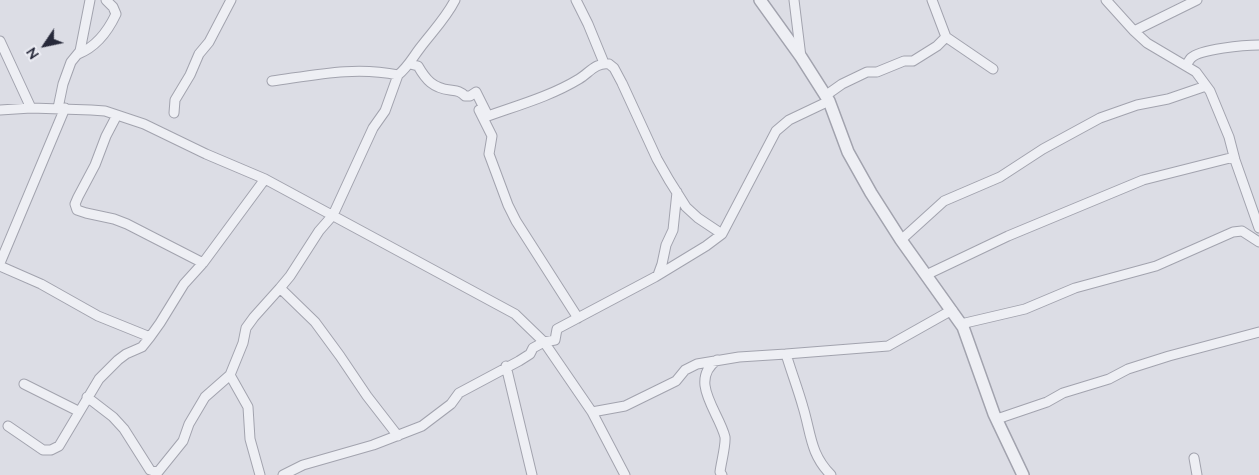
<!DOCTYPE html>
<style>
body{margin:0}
#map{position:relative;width:1259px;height:475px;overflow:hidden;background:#dcdde5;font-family:Mulish,sans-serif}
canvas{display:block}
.north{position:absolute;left:20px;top:20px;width:50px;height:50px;-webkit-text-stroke:4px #ebecf3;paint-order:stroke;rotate:236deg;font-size:14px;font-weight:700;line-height:20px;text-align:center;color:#27293a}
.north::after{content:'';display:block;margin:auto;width:18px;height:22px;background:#27293a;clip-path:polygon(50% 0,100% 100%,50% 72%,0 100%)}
</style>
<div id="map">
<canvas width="1259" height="475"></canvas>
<div class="north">N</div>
</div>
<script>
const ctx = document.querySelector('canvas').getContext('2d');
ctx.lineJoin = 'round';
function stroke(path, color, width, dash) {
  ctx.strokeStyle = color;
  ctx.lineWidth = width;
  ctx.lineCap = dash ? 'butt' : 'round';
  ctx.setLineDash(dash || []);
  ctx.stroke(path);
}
const minor = new Path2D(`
 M576,0L588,24L604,63
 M794,0L801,57
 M1106,0L1134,31L1147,43L1196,72L1210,91L1229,137L1235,160L1259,228
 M1134,31L1197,0
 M946,37L993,69
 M0,41L31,108
 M78,54C96,47 108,31 116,14L113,7L106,0
 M410,64L418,66C426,80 433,88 450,90C457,91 460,91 465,96H470L476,92L488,116C519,105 551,96 579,79C589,73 596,62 609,64L614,68L622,83L657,159L669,180L686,207L698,218L722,234
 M1186,65C1187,64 1190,59 1191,58C1200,49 1245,45 1259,45
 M272,81C315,75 355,66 398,75C408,67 413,57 420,48C432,32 446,18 455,0
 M825,96L842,84L867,72H877L904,61H913L937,46L946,37L932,0
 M58,108L63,84L71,62L80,51L90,0
 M0,110L31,108L91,110L105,111L144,124L206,154L265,179L515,314L544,342L592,412L625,406L676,381L685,370L697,364L739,357L786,354C791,371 798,389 803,407C811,433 810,454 831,475
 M479,110L492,136L489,154L508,205L516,221L578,318
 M174,113L175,100L190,75L199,54L209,42L231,0
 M117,115L106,136L95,165L78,197L75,204L77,210L86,213L114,219L127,224L203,263
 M901,240L944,201L1000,177L1043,149L1100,118L1137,105L1168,99L1206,86
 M0,263L65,108
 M0,266L41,284L98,316L150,337L160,323L184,284L203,263L265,179
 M658,275L662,264L666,245L673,230L677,192
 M926,275L1008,236L1143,180L1234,157
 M961,324L1025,309L1075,288L1156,266L1233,232L1242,231L1259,242
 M786,354L888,346L952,310
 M717,360C688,381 719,412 725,437C726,445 721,463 720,472L722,475
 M506,366L532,475
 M24,384L78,411
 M87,397L113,417L124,429L150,470L158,472L183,441L189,424L205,397L230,375
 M592,412L625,475
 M997,419L1047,402L1063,393L1109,379L1128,369L1169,356L1259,332
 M8,426L43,450H51L59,446L99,379L118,360L126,354L142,347L150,337
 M398,436L367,396L340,356L315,322L280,288L290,276L319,231L333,215L373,128L385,111L398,75
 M1194,458L1197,475
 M260,475L250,439L248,407L230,375L243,343L246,328L254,317L280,288
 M283,475L303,465L373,445L422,426L451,404L459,393L519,361L530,354L533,348L544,342L555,340L557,329L655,277L706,246L722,234L776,131L789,120L829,101`);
const tertiary = new Path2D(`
 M760,0L801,57L829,101L848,152L871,193L901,240L963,327L994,414L1023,475`);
stroke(minor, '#a2a3ae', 11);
stroke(tertiary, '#a2a3ae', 14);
stroke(minor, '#eeeff4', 9);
stroke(tertiary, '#eeeff4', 11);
</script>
